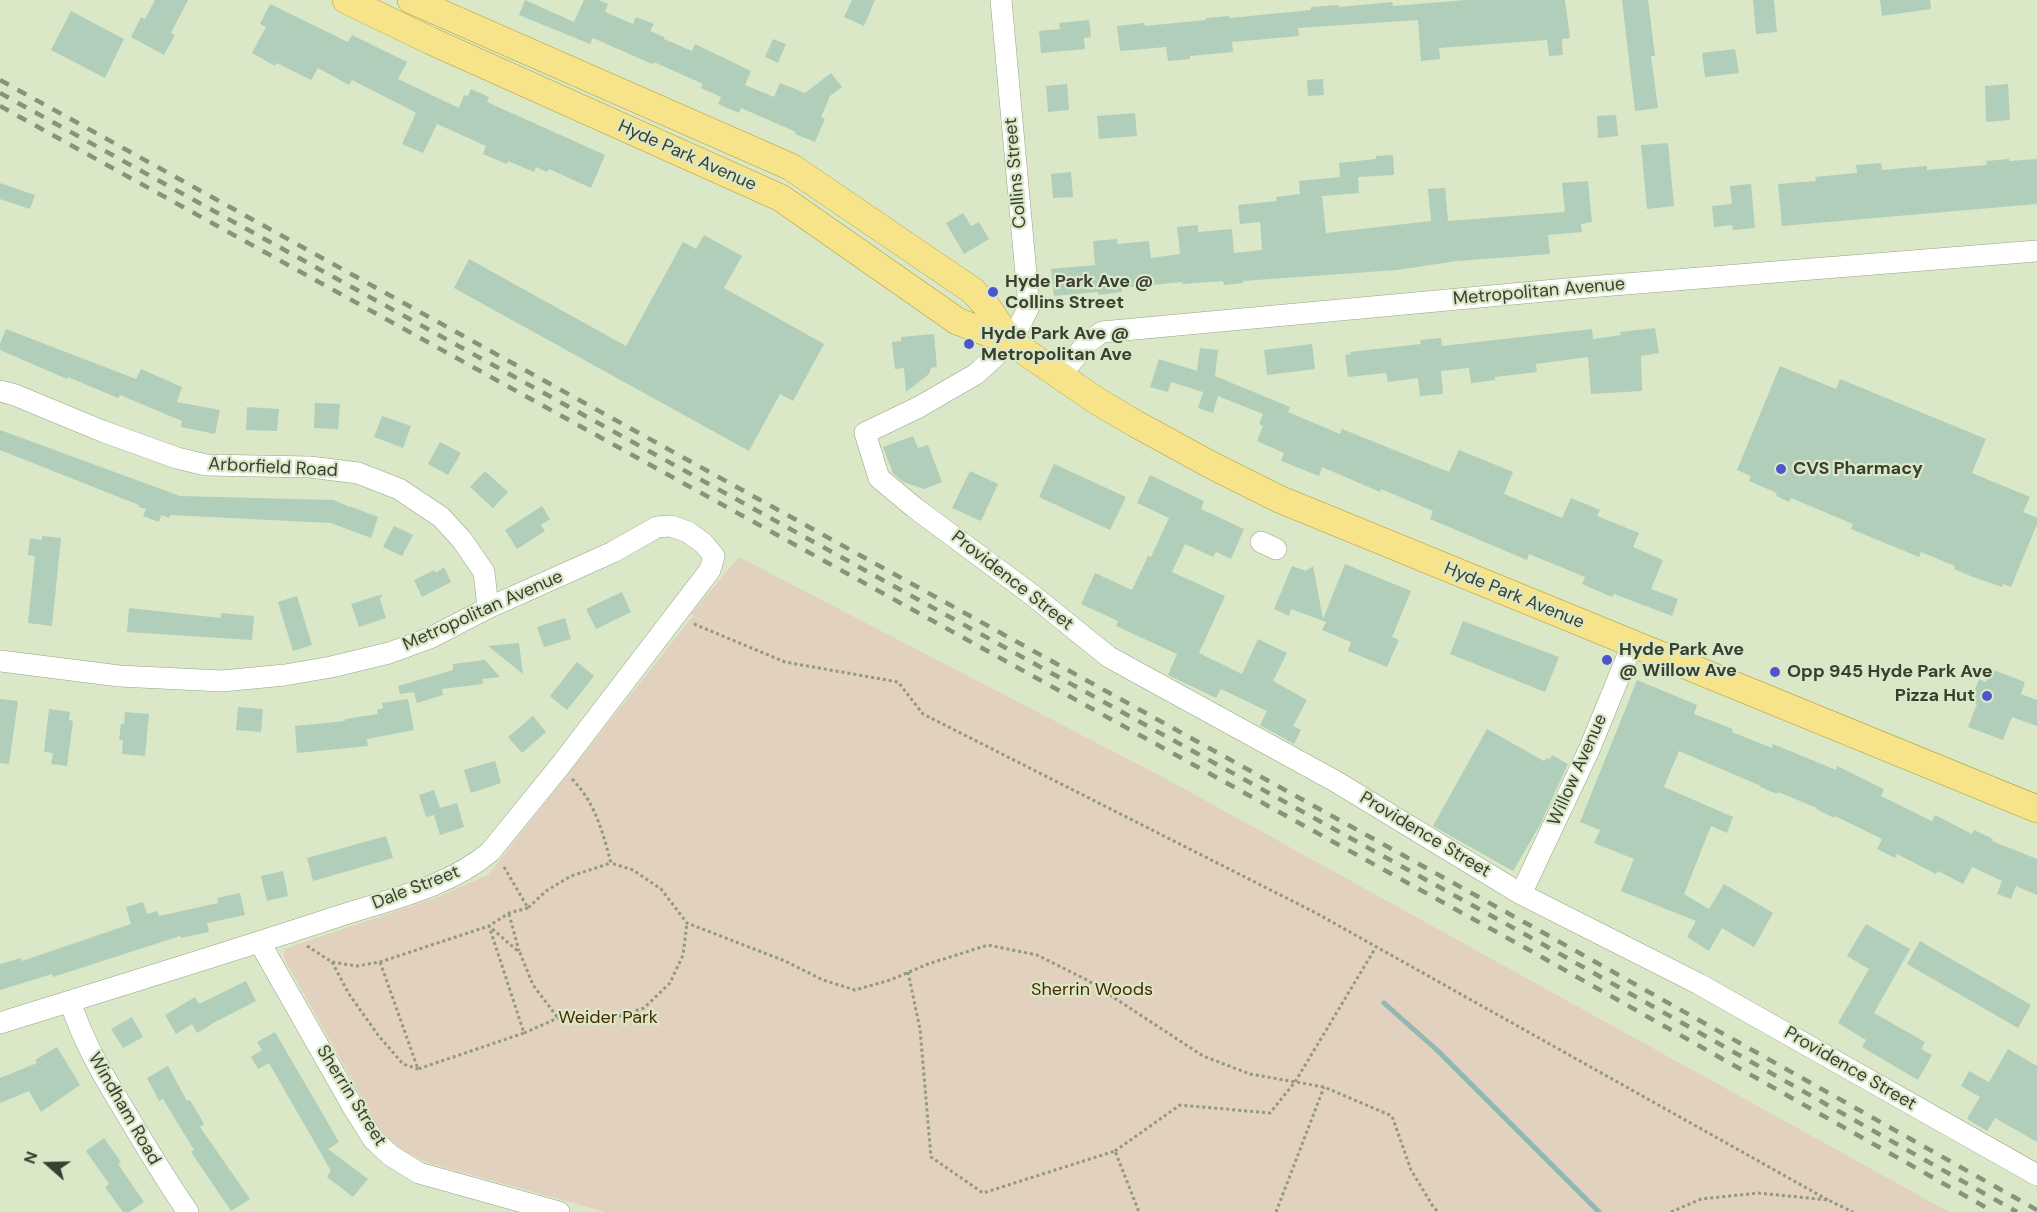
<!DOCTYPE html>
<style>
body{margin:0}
#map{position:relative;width:2037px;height:1212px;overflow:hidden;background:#dae8c7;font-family:"DM Sans",sans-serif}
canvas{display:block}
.north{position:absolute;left:18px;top:1134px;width:60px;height:60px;-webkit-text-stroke:4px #dae8c7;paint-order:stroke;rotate:290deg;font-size:16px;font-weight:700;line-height:24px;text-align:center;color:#393f31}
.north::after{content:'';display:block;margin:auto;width:21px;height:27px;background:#393f31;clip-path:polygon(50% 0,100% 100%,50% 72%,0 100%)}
</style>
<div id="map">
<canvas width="2037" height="1212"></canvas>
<div class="north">N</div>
</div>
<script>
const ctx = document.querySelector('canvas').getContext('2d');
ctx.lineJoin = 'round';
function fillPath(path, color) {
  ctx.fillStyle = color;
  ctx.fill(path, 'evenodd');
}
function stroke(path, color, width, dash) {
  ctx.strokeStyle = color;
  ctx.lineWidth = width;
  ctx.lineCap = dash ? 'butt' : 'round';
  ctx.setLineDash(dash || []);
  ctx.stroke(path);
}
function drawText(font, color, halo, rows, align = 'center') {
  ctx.font = font + ' "DM Sans",sans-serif';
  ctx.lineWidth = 4.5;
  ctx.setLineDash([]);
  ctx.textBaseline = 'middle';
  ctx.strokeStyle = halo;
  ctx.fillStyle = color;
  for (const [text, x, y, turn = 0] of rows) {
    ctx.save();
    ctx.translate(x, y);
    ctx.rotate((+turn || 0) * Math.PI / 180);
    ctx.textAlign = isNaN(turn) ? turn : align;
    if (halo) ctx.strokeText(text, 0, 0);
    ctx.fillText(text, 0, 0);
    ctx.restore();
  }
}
fillPath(new Path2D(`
 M739,557L1172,782L1949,1212H606L432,1164C408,1156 391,1144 376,1123L284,958V951L287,948L438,897L488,875L693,616L760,653L691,614Z`), '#e3d1bf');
stroke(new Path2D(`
 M1384,1003L1438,1051L1599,1212`), '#91b8b2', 5);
fillPath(new Path2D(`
 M155,0H188L171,33L175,35L164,55L131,37L141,17L145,19Z
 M525,0L574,22L584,0H598L608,4L605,12L633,24L636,17L654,24L650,31L664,37V39L692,51L695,44L751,71L745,85L774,97L780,83L805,93L831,73L842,87L830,96L821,117L825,119L815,142L795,134L796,132L741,108L739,113L718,104L721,97L701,88L703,84L654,62L652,64L593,38L590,44L519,15Z
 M852,0H875L864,26L844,17Z
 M1466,0H1565L1570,38L1562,39L1563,55L1549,56L1547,40L1439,48L1440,59L1421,61L1418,20L1298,28L1299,36L1232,42L1233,52L1190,56V59L1168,61L1166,47L1120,51L1117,26L1144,23L1145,26L1206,20V18L1229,16L1230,18L1311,10V7L1339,5V7L1392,2L1393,6Z
 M1622,0H1648L1655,56H1651L1658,108L1635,111Z
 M1753,0H1774L1777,32L1756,34Z
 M1880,0H1930L1931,9L1882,16Z
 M270,4L348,42L352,35L407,62L398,79L459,108L464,95L468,96L471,89L489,97L487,102L605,155L591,188L549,169L547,172L536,167L534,172L508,161L507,164L483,154L486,146L437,124L423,153L402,144L416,113L411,110L352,80L349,85L318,68L311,80L277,63L275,66L252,53L266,27L260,24Z
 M71,11L124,39L105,78L51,50Z
 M1089,20L1091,37L1084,38L1085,49L1041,53L1039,31L1060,29L1059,23Z
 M773,39L786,44L778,63L765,57Z
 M1735,49L1739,73L1705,77L1702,53Z
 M1323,79L1324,95L1308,96L1307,80Z
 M1067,84L1069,110L1048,112L1046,86Z
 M2008,84L2010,120L1986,122L1985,86Z
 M1135,113L1137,136L1099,139L1097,116Z
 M1616,115L1618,136L1598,138L1597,116Z
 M1668,143L1674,206L1647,209L1641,145Z
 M1393,155L1394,175L1358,177L1359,193L1322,196L1326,233L1431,221L1428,189L1445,188L1448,221L1565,212L1562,183L1588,181L1592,222L1581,224L1582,232L1548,235L1550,254L1457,261L1397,270L1243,281V283L1224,285L1223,281L1183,284L1182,282L1122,288V292L1098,295V292L1054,296L1051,269L1095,265L1093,241L1117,239L1118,244L1149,241L1151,258L1180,254L1177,227L1198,225V232L1232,229L1234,253L1262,250L1260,222L1240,224L1238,205L1277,201L1276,197L1300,194L1299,181L1340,177L1339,163L1376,159V156Z
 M2009,159L2010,161L2037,159V204L1782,226L1778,184L1816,181L1815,177L1857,173L1856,165L1881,163L1882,170L1927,166V170L1987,165L1986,161Z
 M1071,172L1073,197L1053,198L1051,174Z
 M0,183L35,195L30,209L0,199Z
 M1751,184L1755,228L1733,230L1732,225L1714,227L1712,206L1732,204L1730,186Z
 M963,213L971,226L979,222L989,239L964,254L946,223Z
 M704,235L742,256L724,288L824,344L793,401L780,394L749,451L454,288L469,259L626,346L683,242L696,249Z
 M1655,328L1659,353L1641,356L1642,391L1591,394L1588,357L1536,364L1537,372L1495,377V380L1471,383L1469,368L1441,371L1443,394L1420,396L1418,378L1388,382L1386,373L1348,377L1345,355L1351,354L1350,352L1421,344L1420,340L1441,338L1442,346L1592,329L1593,339L1621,335L1620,332Z
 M6,329L136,379L141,369L182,387L177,402L220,410L215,434L181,427L182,421L120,395L118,398L68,377L67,379L0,350V344Z
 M934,334L937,367L931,368L929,374L906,392L904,368L895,369L892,342L901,341V337Z
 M1312,344L1315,369L1267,375L1264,350Z
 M1200,348L1218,350L1215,376L1290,407L1288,412L1340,434L1342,429L1449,472L1459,450L1513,472L1504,494L1562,518L1571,498L1600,510L1597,516L1639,533L1633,547L1663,560L1651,589L1678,599L1672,616L1614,594L1612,597L1582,584L1585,577L1529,554L1527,560L1430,519L1433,511L1381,489L1380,492L1322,467L1319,476L1281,461L1284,453L1257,441L1263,426L1259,424L1263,414L1218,396L1213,413L1198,408L1203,392L1171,382L1168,392L1150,387L1159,359L1197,371Z
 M1780,366L1836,389L1840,379L1986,439L1972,473L2030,497L2023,512L2037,518V524L2011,587L2003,584L2002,587L1973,577L1954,569L1955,566L1921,552L1919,557L1851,529L1853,524L1791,498L1789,502L1776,496L1777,493L1749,481L1751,476L1737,470Z
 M315,403L340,404L338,429L314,428Z
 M247,407L279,409L277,431L246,430Z
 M382,416L411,426L403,448L374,437Z
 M0,430L180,496L333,500L348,506V510L349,506L378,517L371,538L331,523L170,515L169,518L161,515L159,522L143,516L146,509L138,507L139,505L0,450Z
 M913,436L918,448L928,445L942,482L924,489L903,482L893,473L883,447Z
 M440,442L461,453L448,475L428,464Z
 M1054,464L1126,497L1110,530L1039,497Z
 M485,471L508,492L493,508L470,487Z
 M970,471L998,484L981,521L952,508Z
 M1150,475L1204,501L1201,509L1244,529L1231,559L1216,552L1213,557L1185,544L1172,572L1225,596L1199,653L1242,674L1258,639L1287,653L1273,681L1307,700L1293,726L1301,730L1294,744L1260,725L1267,711L1221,689L1216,698L1168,675L1177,654L1116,626L1118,621L1081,604L1095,573L1132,590L1148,556L1151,557L1169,518L1137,503Z
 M542,506L550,519L541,525L545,531L517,549L505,530Z
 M394,526L413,535L402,556L383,547Z
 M42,536L61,538L52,626L28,623L35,556L28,555L30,538L42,540Z
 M1345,564L1411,591L1392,637L1399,640L1387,667L1348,651L1351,642L1322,630L1326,622L1291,609L1289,616L1274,609L1292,566L1306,571L1313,566L1323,619Z
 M444,567L451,582L422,597L414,580L434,570L436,573Z
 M622,592L631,612L596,629L586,609Z
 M383,594L380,599L386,618L359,627L351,604Z
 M297,596L312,645L293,651L278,602Z
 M129,608L221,618V613L254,616L252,640L127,632Z
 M565,618L571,639L544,647L537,627Z
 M1463,621L1559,657L1545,692L1450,654Z
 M519,643L523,674L488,646Z
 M485,660L500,677L482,679L483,684L442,689L443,695L417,703L414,692L400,694L398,686L453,670V664Z
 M577,662L594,676L567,710L550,696Z
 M1991,669L2025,682L2021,694L2037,700V726L2012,717L2003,740L1968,727L1977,704L1971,701L1979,679L1986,682Z
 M1637,680L1697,705L1694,714L1733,729L1732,732L1772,748L1773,744L1836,770L1837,766L1884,789L1881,796L1932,821L1935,815L1972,834L1974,830L1993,839L1992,841L2037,859V895L2016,886L2011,899L1997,894L2002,881L1972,867L1963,884L1938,871L1936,874L1897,854L1895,858L1877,849L1882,839L1835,816L1834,818L1816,809L1817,808L1778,792L1777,794L1760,787L1761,786L1679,751L1664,787L1733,817L1727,833L1711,826L1684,894L1709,909L1724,884L1773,913L1754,947L1722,928L1709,951L1687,937L1696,921L1621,891L1634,859L1594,843L1600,830L1580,822Z
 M0,699L18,701L9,764L0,763Z
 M408,699L414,730L367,739L368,746L297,753L295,726L345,721V719L378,714L377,710L383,708L382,703Z
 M238,707L263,709L261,732L236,730Z
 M49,709L70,712L69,720L73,721L67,766L51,764L53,753L44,752Z
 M125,712L149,714L145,756L122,754L123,740H119L121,724H124Z
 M533,716L546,732L522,753L508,737Z
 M1487,729L1544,761L1547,758L1550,759L1552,755L1568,764L1540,825L1513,871L1433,826Z
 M495,761L501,783L471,793L464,770Z
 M434,790L440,808L457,803L464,827L440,835L434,815L426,817L419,795Z
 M386,836L393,858L313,881L307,858Z
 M283,871L288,896L267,901L261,876Z
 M240,893L245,915L207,923L209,932L181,938L180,936L53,977L52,974L0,990V964L21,958L22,961L131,924L126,907L143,902L147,914L157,911L159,916L218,903L217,898Z
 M1866,924L1910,949L1874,1013L1925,1042L1921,1049L1932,1055L1918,1080L1862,1047L1866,1040L1838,1023L1869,969L1847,956Z
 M1920,941L2031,1005L2018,1028L1907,964Z
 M246,981L256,1001L211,1024V1025L197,1033L192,1024L176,1034L165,1015L195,997L199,1004Z
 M132,1017L143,1037L123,1048L111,1029Z
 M275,1032L339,1142L328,1149L368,1179L353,1197L327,1177L331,1171L269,1063L258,1069L251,1057L262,1050L257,1042Z
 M57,1047L80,1085L41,1112L29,1091L0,1103V1078L37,1063L35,1060Z
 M2008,1049L2037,1066V1142L1995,1118L1987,1131L1967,1119L1980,1097L1961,1086L1969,1071L1989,1082Z
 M168,1066L187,1101L190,1100L204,1124L200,1127L250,1199L231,1211L191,1152L194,1150L163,1099L159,1101L147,1078Z
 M104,1138L121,1162L118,1164L144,1202L129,1212H123L105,1187L109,1184L86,1151Z`), '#b0ceb9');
const minor = new Path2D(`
 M1001,0L1029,307L1011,342L976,374L919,407L865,433L879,478L915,508L1031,594L1109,657L1335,781L1521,894L1699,984L2037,1175
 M1060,376L1087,343L1102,332L1588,287L2037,251
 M0,391L15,395L102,431L177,458L206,465L310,467L358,473L399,489L441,517L462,540L484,572L488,608
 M1261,542L1276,549
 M0,661L119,676L222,681L285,675L331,667L389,653L430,638L488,608L613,552L657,527L671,526L688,532L703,543L714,556L710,570L560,766L490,852C447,888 387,900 336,917C224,954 112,988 0,1023
 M1521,894L1589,750L1632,645
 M260,943L353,1107L373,1139L390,1155L419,1173L559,1212
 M70,1001C83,1042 104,1077 126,1113C146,1147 166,1180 188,1212`);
const major = new Path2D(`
 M346,0L431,41L781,198L957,321L1011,342L1097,401L1136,424L1213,466L1279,499L2037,809
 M411,0L791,167L973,291L986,305L1011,342`);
stroke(minor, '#96a384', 22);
stroke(major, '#b19e38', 28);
stroke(new Path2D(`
 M694,624L785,662L898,682L923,714L1316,913L1828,1200
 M572,779C595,802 603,833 611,863L633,870L661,889L687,923L785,961L823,980L855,990L890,980L928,964L988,945L1037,955L1087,980L1203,1056L1250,1074L1324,1087L1392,1116L1411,1170L1434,1208L1439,1212
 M504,867L528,908L546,891L571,876L611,863
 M528,908L509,913L489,926L520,953L533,985L558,1018L604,1021L644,1008L670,983L683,955L687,923
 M509,914L519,951
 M307,946L332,962L357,966L380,962L489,926L524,1033L418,1069L380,962
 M332,962L349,994L378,1035L403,1064L418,1069
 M908,972L920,1029L931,1157L983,1193L1115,1151L1139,1212
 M524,1033L558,1018
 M1115,1151L1180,1105L1270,1113L1295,1082L1376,947
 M1276,1212L1324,1087
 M1671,1212L1701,1199L1758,1193L1828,1200L1853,1212`), '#909a82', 3, [3, 3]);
stroke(minor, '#fff', 21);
stroke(major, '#f7e38a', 27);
stroke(new Path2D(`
 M0,80L1542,932L2037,1210
 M0,93L1537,941L2017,1212
 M0,106L1531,951L1994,1212`), '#89937b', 4.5, [10, 10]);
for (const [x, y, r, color] of [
 [993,292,6,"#4d55cb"],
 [969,344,6,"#4d55cb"],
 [1781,469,6,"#4d55cb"],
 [1607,660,6,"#4d55cb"],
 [1775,672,6,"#4d55cb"],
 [1987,696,6,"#4d55cb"]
]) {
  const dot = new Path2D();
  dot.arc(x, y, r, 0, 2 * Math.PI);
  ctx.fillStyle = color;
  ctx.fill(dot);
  stroke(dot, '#dae8c7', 2);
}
drawText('18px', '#393f31', '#dae8c7', [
 ["Hyde Park Avenue",687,156,24],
 ["Collins Street",1016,173,-95],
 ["Metropolitan Avenue",1539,292,-5],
 ["Arborfield Road",273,468,3],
 ["Providence Street",1012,581,38],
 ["Hyde Park Avenue",1514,596,22],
 ["Metropolitan Avenue",483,611,-24],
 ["Willow Avenue",1578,770,-66],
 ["Providence Street",1425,835,31],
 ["Dale Street",416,888,-21],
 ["Providence Street",1850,1069,30],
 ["Sherrin Street",351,1096,58],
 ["Windham Road",124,1109,60]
]);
drawText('bold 18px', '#393f31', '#dae8c7', [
 ["Hyde Park Ave @",1005,282],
 ["Collins Street",1005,303],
 ["Hyde Park Ave @",981,334],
 ["Metropolitan Ave",981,355],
 ["CVS Pharmacy",1793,469],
 ["Hyde Park Ave",1619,650],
 ["@ Willow Ave",1619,671],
 ["Opp 945 Hyde Park Ave",1787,672],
 ["Pizza Hut",1975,696,"right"]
], 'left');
drawText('18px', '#4b2a00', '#dae8c7', [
 ["Sherrin Woods",1092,990],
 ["Weider Park",608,1018]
]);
</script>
